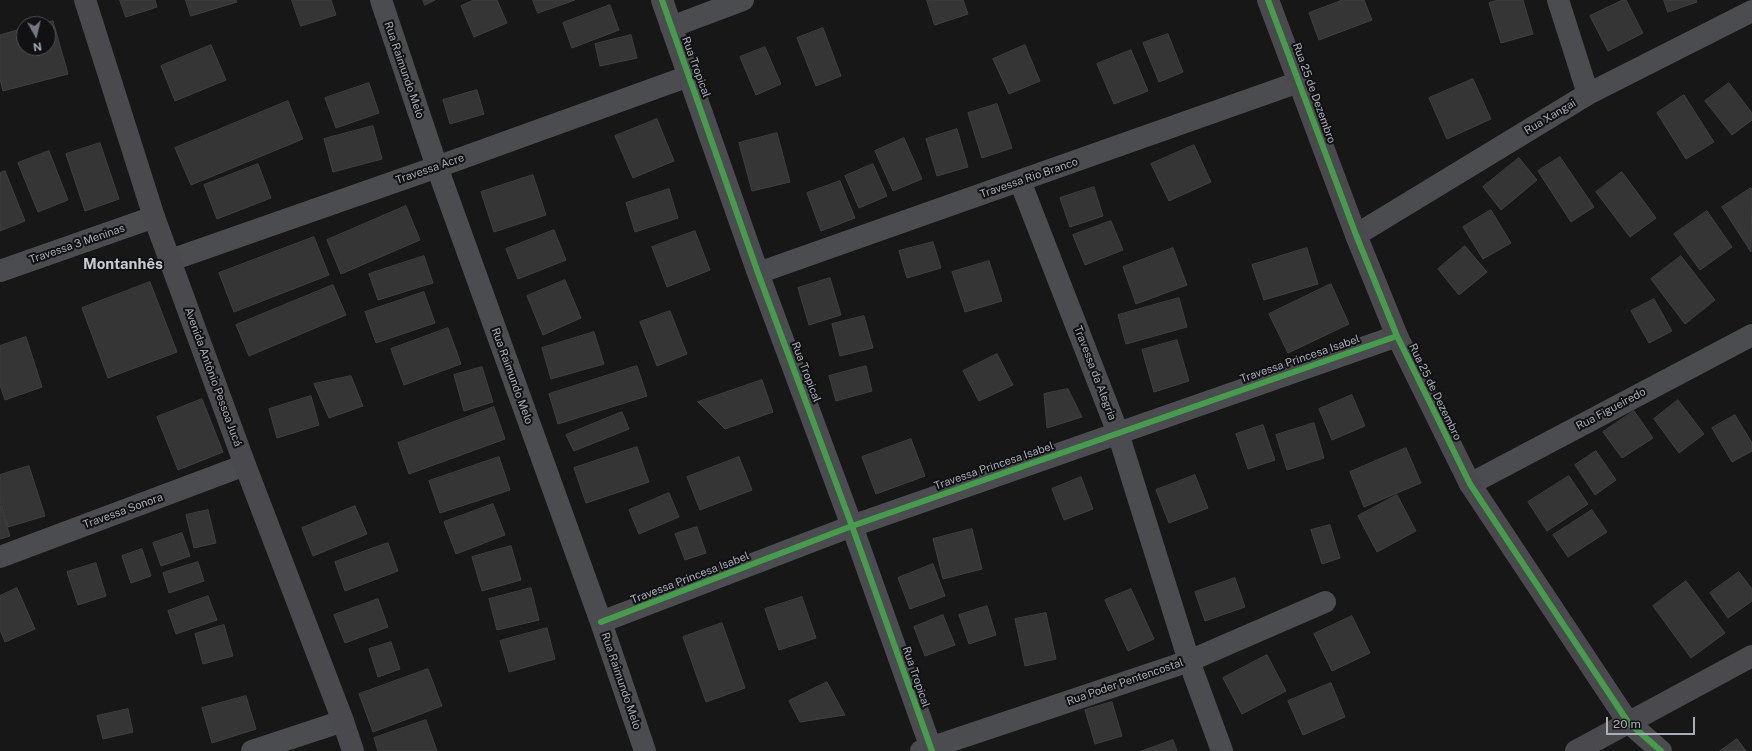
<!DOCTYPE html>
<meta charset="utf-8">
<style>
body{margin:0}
#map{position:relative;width:1752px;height:751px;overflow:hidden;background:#171717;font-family:"Public Sans",sans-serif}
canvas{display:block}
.north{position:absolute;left:16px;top:16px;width:40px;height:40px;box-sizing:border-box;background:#111113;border:1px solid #4d4f55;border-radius:50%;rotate:172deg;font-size:11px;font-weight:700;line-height:16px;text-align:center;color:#a8adb8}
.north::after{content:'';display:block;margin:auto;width:14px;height:18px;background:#757880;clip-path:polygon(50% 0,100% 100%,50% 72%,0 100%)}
.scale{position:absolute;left:1606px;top:717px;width:89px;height:18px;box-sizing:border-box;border:2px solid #a8adb8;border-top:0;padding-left:5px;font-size:12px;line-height:14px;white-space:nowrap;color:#a8adb8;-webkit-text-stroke:3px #111113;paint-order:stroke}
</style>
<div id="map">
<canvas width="1752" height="751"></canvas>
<div class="north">N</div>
<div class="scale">20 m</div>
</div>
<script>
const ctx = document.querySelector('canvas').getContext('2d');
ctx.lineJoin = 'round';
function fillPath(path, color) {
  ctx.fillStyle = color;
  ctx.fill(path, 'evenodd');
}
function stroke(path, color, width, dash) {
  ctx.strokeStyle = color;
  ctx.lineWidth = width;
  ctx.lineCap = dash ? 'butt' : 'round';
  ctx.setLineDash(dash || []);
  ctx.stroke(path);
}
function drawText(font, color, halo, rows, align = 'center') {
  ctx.font = font + ' "Public Sans",sans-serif';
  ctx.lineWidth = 4;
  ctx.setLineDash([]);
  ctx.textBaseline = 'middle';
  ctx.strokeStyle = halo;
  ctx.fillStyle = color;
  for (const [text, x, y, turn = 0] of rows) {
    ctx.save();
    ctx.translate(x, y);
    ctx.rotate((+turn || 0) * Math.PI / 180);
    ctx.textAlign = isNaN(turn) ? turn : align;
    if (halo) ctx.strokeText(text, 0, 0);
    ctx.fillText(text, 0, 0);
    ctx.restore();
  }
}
const building = new Path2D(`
 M120,0H155L157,7L126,17Z
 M186,0H236L237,2L191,16Z
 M292,0H331L336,15L301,26Z
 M423,0H435L425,5Z
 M474,0H497L507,23L474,37L461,6Z
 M533,0H575L538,13Z
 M927,0H963L968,14L935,25Z
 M1343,0H1364L1372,20L1319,40L1309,13Z
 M1499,0H1523L1533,34L1501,43L1489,3Z
 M1623,0H1626L1643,33L1608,51L1590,16Z
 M1664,0H1696L1697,2L1668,12Z
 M610,5L619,30L572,48L563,23Z
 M53,21L68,74L3,91L0,79V35L24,28V48H48V24H40Z
 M823,28L841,76L816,86L797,38Z
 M1168,34L1183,72L1159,82L1143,43Z
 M631,35L637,58L600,66L595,44Z
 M211,45L226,80L175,101L161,66Z
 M1025,45L1040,81L1009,94L993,59Z
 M765,47L781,84L756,95L740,57Z
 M1131,50L1148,91L1114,104L1097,64Z
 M1473,79L1491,119L1447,139L1429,98Z
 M369,83L379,113L336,128L325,98Z
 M1729,83L1752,113V120L1732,135L1705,101Z
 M477,90L484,114L450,124L443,100Z
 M1684,95L1714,142L1686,159L1657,113Z
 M288,101L303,139L191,185L175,148Z
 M997,104L1012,148L982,158L968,113Z
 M657,119L674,161L633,178L615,136Z
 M373,126L382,159L333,172L324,139Z
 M957,129L968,167L937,176L926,139Z
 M777,133L790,182L752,191L739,143Z
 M904,138L922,179L893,191L875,151Z
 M100,143L119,199L85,211L66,154Z
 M1194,145L1211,182L1169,201L1151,164Z
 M49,151L68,200L38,212L18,163Z
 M1560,157L1594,207L1571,222L1538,171Z
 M1519,158L1537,180L1501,210L1483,187Z
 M258,164L271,198L217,219L204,185Z
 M873,164L887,196L859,208L845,176Z
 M5,171L25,221L0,231V173Z
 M1622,172L1656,218L1630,237L1596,192Z
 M533,175L546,215L494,232L481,192Z
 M840,181L855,218L821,231L807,193Z
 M1094,187L1103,216L1070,227L1060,198Z
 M1751,188L1752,190L1751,252L1722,207Z
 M669,189L678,218L635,232L626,203Z
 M406,206L420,240L341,274L327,240Z
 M1491,210L1511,243L1483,259L1463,227Z
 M1707,211L1732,247L1700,270L1674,234Z
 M1111,221L1123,250L1085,265L1073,235Z
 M554,230L566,260L518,279L506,249Z
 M695,231L710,270L667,287L652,247Z
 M314,237L329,275L234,312L219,273Z
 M933,242L941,268L907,278L899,251Z
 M1465,246L1487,272L1459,295L1438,269Z
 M1173,248L1187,285L1136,304L1123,267Z
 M1307,248L1318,284L1264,300L1252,265Z
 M424,256L433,283L378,300L369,274Z
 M1681,256L1715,300L1685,324L1651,279Z
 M989,261L1002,301L965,312L952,272Z
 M830,278L841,315L809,325L798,288Z
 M565,280L581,318L543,335L527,296Z
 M150,282L177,352L108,378L82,308Z
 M1331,284L1349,324L1288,353L1269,314Z
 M333,285L346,315L249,356L236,325Z
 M424,292L435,323L376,343L365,312Z
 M1179,298L1187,327L1126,344L1118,315Z
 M1654,299L1672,331L1649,343L1631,311Z
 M670,311L687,354L657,366L640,322Z
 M864,316L873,348L840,356L832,324Z
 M448,328L461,364L404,385L391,349Z
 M594,332L604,364L551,379L542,348Z
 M26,337L42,387L5,400L0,385V346Z
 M1177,340L1189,381L1154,392L1142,350Z
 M997,354L1013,385L979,401L963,371Z
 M637,366L647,396L558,424L549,394Z
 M866,366L872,391L836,401L829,376Z
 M482,367L493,402L464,411L454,375Z
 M351,376L363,406L329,418L314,384Z
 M762,380L773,412L725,429L698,402Z
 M1068,389L1082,417L1047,428L1044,394Z
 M1352,395L1365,426L1332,440L1319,409Z
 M311,396L319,425L277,438L269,409Z
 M202,399L223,452L178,470L157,417Z
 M1678,400L1704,434L1679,453L1654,419Z
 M494,407L505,439L409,474L398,443Z
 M1634,411L1653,438L1622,458L1603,432Z
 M622,412L629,429L574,451L566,435Z
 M1735,415L1752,443V451L1732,462L1712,428Z
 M1314,423L1324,458L1287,470L1276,435Z
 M1263,425L1275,460L1248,469L1236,434Z
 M911,439L925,476L876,494L862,457Z
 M637,447L649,482L586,503L574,468Z
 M1406,448L1421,483L1364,507L1350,472Z
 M1596,451L1616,480L1595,495L1575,465Z
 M499,457L510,490L440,513L429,481Z
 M739,457L752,490L700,510L687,477Z
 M29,466L45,516L8,527L0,501V475Z
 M1195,475L1208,508L1169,523L1156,490Z
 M1569,476L1588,504L1547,531L1528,502Z
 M1081,477L1093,509L1064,520L1052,489Z
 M669,493L679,517L639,534L629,510Z
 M1397,495L1416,531L1377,552L1358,516Z
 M493,504L505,535L456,554L444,522Z
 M0,505L10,536L0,539Z
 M355,506L367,534L313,556L302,528Z
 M208,510L216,543L194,548L186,515Z
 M1592,510L1607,532L1568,557L1553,535Z
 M1330,525L1340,558L1322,564L1311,530Z
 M697,527L706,553L685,560L675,534Z
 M972,529L982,569L943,579L933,539Z
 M182,533L190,556L161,566L153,543Z
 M388,543L398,571L345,591L335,562Z
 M511,546L521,580L482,591L472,557Z
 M142,549L151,576L131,583L122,556Z
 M198,562L204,581L169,593L163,573Z
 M96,563L106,596L78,605L67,572Z
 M933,564L945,596L910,609L898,578Z
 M1739,572L1752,589V601L1728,618L1710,593Z
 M1235,578L1245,607L1205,621L1195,592Z
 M1686,581L1725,633L1691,658L1653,606Z
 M17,588L35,629L5,642L0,630V596Z
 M531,588L539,620L497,630L489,599Z
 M1131,589L1154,639L1128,651L1105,600Z
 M208,596L217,620L176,634L168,611Z
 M802,597L816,638L779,650L765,609Z
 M378,599L388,627L345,643L334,615Z
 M987,606L996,635L969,644L959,615Z
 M1046,613L1056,659L1025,666L1015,619Z
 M943,615L955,645L925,656L914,627Z
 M1352,616L1370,653L1332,671L1314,634Z
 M722,623L745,688L706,702L683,637Z
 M224,625L233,656L203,664L195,634Z
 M547,628L555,659L509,672L500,641Z
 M391,642L400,669L378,677L369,649Z
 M1267,655L1286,691L1242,714L1223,678Z
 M428,669L442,706L373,732L359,694Z
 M827,682L845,715L800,722L789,701Z
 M1331,683L1345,717L1303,735L1288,701Z
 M246,696L256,729L212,743L202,708Z
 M1112,702L1122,736L1095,744L1085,710Z
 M128,709L133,732L103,739L97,716Z
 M426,720L437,751H378L374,738Z
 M1737,739L1746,751H1720Z
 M1173,740L1177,751H1142Z`);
fillPath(building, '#353536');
stroke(building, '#3f4043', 1);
stroke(new Path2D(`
 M381,0L437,167L601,622L645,751
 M662,0L758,273L852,526L932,751
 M1558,0L1588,94
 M671,27L743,0
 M1020,181L1118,433L1189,661L1222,751
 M1356,235L1588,94L1752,11
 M171,260L437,167L689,76
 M0,271L154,217
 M758,273L1299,82
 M1470,484L1752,335
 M0,557L245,465
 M601,622L852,526L1397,336
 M1628,722L1661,751
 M252,751L343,721
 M921,751L1189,661L1325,602`), '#4b4c50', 22);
stroke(new Path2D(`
 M85,0L154,217L245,465L343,721L353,751
 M1268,0L1356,235L1397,336L1470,484L1628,722
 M1576,751L1752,656`), '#4a4a4e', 22);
stroke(new Path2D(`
 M662,0L758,273L852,526L932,751
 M1268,0L1356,235L1397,336L1470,484L1628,722L1661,751
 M601,622L852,526L1397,336`), '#469c4c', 6);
drawText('11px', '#a8adb8', '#111113', [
 ["Rua Tropical",696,67,70],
 ["Rua Raimundo Melo",404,70,71],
 ["Rua 25 de Dezembro",1314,93,70],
 ["Rua Xangai",1550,117,-31],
 ["Travessa Acre",430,169,-19],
 ["Travessa Rio Branco",1029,178,-19],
 ["Travessa 3 Meninas",77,244,-19],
 ["Travessa Princesa Isabel",1300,359,-19],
 ["Rua Tropical",806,372,69],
 ["Travessa da Alegria",1095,373,69],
 ["Rua Raimundo Melo",512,376,70],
 ["Avenida Antônio Pessoa Jucá",213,377,70],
 ["Rua 25 de Dezembro",1435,392,64],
 ["Rua Figueiredo",1611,409,-28],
 ["Travessa Princesa Isabel",994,466,-19],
 ["Travessa Sonora",123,511,-20],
 ["Travessa Princesa Isabel",690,578,-21],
 ["Rua Tropical",916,677,71],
 ["Rua Raimundo Melo",621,681,71],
 ["Rua Poder Pentencostal",1125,682,-19]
]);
drawText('bold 15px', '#c9ccd4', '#111113', [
 ["Montanhês",123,264]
]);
</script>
